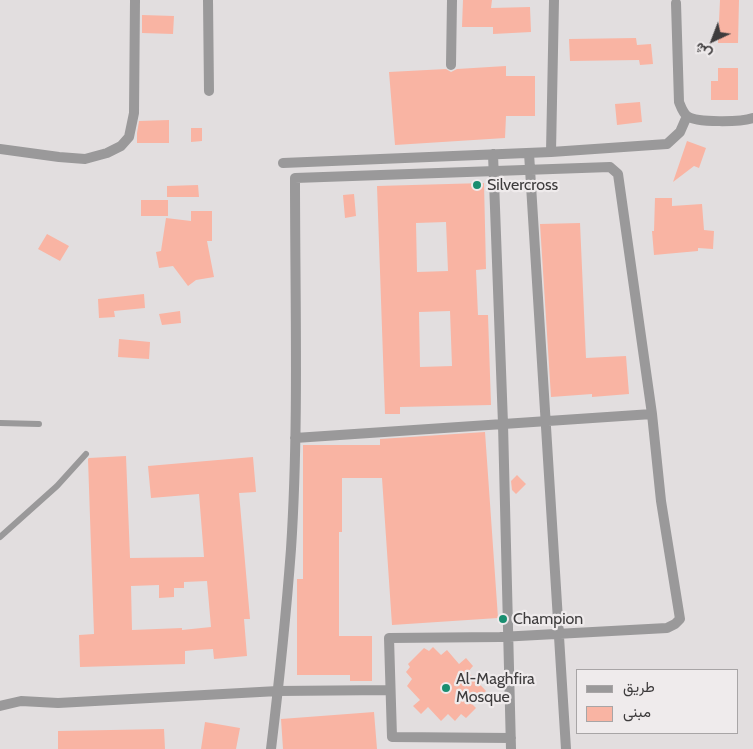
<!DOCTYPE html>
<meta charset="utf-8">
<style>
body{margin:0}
#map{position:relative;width:753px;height:749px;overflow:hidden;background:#e2dedf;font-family:Cabin,Vazirmatn,sans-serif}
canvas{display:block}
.legend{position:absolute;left:576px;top:669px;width:162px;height:65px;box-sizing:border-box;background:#efebec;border:1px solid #a8a5a6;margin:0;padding:6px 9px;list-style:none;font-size:15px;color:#3e3c3d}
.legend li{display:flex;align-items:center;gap:10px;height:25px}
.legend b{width:25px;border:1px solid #a8a5a6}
.north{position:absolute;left:688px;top:15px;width:50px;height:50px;-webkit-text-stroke:4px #efebec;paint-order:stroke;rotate:223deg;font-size:14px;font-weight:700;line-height:20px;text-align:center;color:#3e3c3d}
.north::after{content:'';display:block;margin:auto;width:18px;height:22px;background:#3e3c3d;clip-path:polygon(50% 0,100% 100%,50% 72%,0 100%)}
</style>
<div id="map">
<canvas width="753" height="749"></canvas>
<ul class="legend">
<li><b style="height:6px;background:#9a999a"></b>طريق</li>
<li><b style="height:14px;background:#f9b4a3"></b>مبنى</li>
</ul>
<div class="north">ش</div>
</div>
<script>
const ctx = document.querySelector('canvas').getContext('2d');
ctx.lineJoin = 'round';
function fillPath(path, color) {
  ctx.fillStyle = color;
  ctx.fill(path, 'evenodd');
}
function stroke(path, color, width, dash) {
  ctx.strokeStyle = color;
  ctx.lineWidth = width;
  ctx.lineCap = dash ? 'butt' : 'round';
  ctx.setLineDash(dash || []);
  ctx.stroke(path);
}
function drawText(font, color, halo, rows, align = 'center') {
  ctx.font = font + ' Cabin,sans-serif';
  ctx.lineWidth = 4.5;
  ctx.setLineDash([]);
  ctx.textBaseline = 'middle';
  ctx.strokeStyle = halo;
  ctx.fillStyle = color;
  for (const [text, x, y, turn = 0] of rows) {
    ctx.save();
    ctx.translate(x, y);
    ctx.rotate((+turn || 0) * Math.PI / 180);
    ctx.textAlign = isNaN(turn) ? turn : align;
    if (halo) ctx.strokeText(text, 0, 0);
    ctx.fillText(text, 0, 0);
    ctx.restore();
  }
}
fillPath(new Path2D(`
 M463,0H492L491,8L530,7L531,32L493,34V27H462Z
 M720,0H739L738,43H718Z
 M142,15L174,16L173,34L142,33Z
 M636,38L637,45L651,44L653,64L640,65L639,60L570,61L569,39Z
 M506,66V76H535V116H506L505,138L395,145L389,72L446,69L451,72L457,69Z
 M718,68H738V100H711V81H718Z
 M640,102L642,122L617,125L615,104Z
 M169,120V143H137V133L139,121Z
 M191,128H202V141L191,142Z
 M687,141L706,148L699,168L694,166L673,182Z
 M484,183L486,269L476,270L478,315H488L491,405L400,407V414H385L377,186ZM446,222L448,271L417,272L416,223ZM450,311L452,366L420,367L419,312Z
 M198,185L199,197H167V186Z
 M354,194L356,216L345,218L343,195Z
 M655,198H672V206L702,204L704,230L714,231L713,249L698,248V251L654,255L652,231H654Z
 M141,200H168V216H141Z
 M191,211H212V241H207L214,277L196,280L188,286L173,266L159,268L156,252L161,251L166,218L191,221Z
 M580,223L586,358L626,356L629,394L592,397V394L551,397L540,224Z
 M47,234L69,246L60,261L38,249Z
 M144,294L145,308L114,311L115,317L99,318L98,299Z
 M180,311L181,323L162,325L159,314Z
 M119,339L150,342L149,359L118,357Z
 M485,432L498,618L392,625L382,478H342V532H339V636H372V681H350V675H297V579H303V445H380V439Z
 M126,456L130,558L204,557L199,494L151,498L148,466L253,457L256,492L239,493L250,619H244L247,656L214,659L213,649L196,650L185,651V664L80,667L79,635L94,634L88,459L89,458ZM207,581L211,627L182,630V628L132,630L131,586L159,585V598L174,597V588H184V582Z
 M517,475L526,484L516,494L512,490L511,481Z
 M433,647L441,655L447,650L459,664L466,658L473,666L468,672L486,691L472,704L476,708L466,718L461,714L455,721L448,714L441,721L428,707L421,714L413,706L420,700L407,686L412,679L406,672L410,667L408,664L424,648L429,651Z
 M374,712L377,749H283L281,719Z
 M205,722L240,728L236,749H201Z
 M164,729L165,749H58V731Z`), '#f9b4a3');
stroke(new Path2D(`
 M0,423L39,424
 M0,537L57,486L86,454`), '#9a999a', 6);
stroke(new Path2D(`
 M208,0L209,91
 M676,3L679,102C681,107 683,113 687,116C696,123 742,122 753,118
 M451,65L452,0
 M0,149L59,157L85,159L107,153L121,146L129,137L134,113L135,0
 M551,152L554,0
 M529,153L566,749
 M493,154L503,424L511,749
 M283,163L551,152L667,144L680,132L687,116
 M0,706L21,701L58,703L278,691L390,690
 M511,738L392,737L389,638L500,637L667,628L675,624L680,619L661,501L652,414
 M271,749C279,683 286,616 291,549C299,426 295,301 295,178L610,167L618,174L652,414L295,438`), '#9a999a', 10);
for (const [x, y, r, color] of [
 [477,185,5,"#198e70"],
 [503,619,5,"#198e70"],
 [446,688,5,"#198e70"]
]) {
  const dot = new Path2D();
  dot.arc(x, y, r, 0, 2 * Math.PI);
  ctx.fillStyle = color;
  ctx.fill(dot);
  stroke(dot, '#efebec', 2);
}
drawText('16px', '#3e3c3d', '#efebec', [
 ["Silvercross",487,185],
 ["Champion",513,619],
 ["Al-Maghfira",456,679],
 ["Mosque",456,697]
], 'left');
</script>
